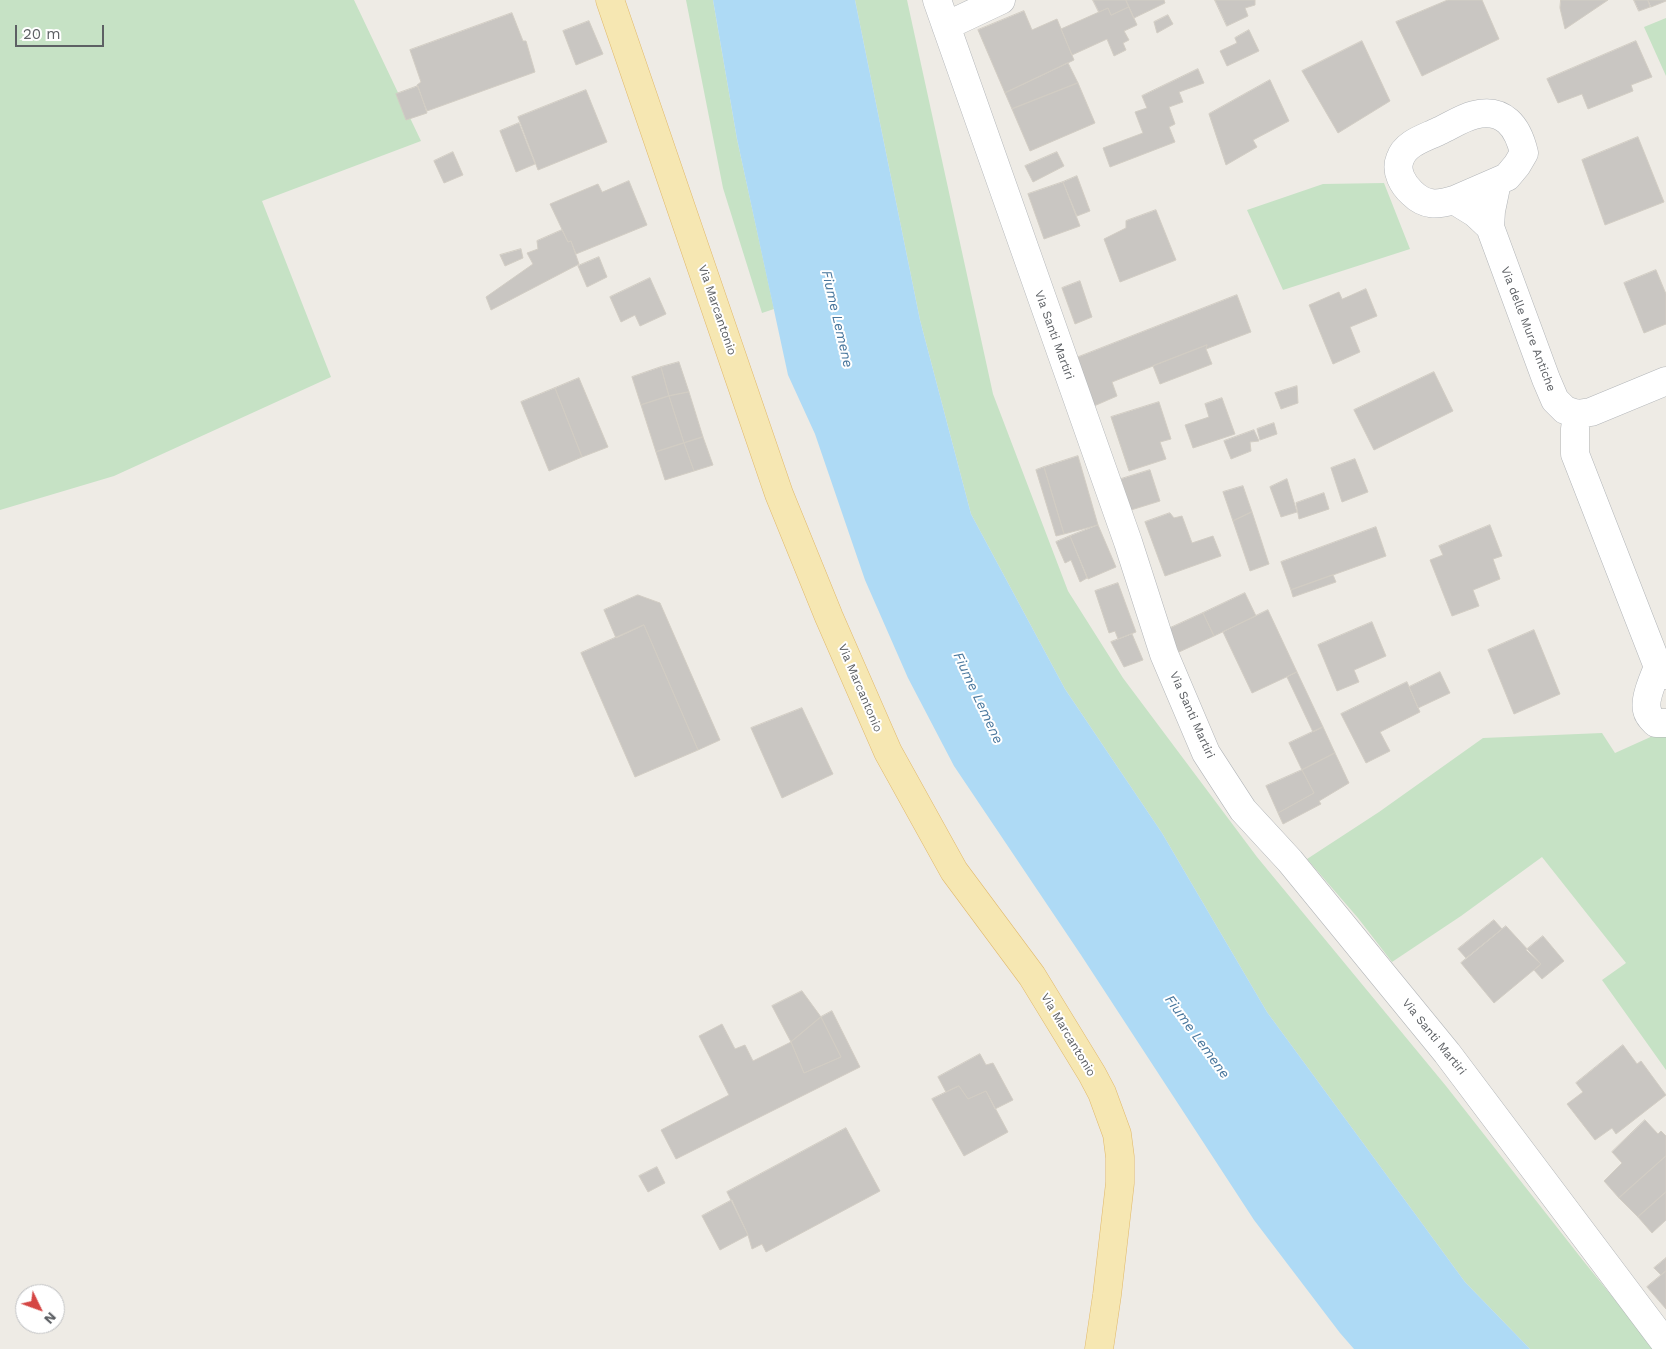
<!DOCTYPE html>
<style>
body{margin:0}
#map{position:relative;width:1666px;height:1349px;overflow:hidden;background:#eeebe5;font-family:"Work Sans",sans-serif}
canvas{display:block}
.north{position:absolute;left:15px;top:1284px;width:50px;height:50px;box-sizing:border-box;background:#fff;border:1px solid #bebfc1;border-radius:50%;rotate:132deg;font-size:14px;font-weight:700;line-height:20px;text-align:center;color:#5d6064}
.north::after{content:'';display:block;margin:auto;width:18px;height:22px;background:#d54644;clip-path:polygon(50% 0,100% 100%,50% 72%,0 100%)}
.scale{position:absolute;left:15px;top:25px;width:89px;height:22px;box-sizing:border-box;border:2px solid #5d6064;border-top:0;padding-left:6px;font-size:15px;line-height:18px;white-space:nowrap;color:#5d6064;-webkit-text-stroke:4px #fff;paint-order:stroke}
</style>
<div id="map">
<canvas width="1666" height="1349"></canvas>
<div class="north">N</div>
<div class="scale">20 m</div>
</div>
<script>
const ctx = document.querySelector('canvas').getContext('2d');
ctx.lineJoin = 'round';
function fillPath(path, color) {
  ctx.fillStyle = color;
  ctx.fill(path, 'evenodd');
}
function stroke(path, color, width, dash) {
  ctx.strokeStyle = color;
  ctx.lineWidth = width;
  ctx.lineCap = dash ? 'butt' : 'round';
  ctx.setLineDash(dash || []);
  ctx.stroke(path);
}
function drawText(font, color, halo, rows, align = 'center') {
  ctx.font = font + ' "Work Sans",sans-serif';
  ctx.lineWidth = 4;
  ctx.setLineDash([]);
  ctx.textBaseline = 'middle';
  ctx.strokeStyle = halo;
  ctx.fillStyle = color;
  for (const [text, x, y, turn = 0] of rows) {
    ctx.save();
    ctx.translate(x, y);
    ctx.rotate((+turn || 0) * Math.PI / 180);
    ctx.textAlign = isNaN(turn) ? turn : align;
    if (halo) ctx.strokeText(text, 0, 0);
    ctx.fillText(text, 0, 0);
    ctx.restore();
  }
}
fillPath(new Path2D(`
 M0,0H354L421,141L262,201L331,377L114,476L0,510Z
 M686,0H713L737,139L774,309L762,313L723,188Z
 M855,0H907L993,394L1068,591L1123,678L1257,857L1446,1086L1585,1263L1655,1349H1530L1465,1282L1267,1012L1162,833L1065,689L971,514L920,320Z
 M1666,18V76L1644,27Z
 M1384,183L1410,249L1283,290L1247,210L1323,184Z
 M1666,730V1070L1602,980L1626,963L1542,857L1461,916L1392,962L1358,918L1307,859L1379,812L1483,738L1602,733L1615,753Z`), '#c6e2c5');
fillPath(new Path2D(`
 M713,0H855L920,320L971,514L1065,689L1162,833L1267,1012L1465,1282L1530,1349H1354L1340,1333L1254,1220L1081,955L954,766L908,678L865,580L815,434L788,375L737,139Z`), '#aedaf5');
const building = new Path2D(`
 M1093,0H1126L1129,7L1111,15L1108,8L1099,12Z
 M1126,0H1164L1165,3L1134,18Z
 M1215,0H1255V5L1245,8L1248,16L1227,26Z
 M1448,0H1482L1499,39L1422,76L1396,22Z
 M1561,0H1608L1565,29L1560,8Z
 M1634,0H1648L1650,7L1639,11Z
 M1648,0H1666V1L1651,7Z
 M1129,7L1137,25L1124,31L1129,40L1123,43L1126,50L1114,56L1107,39L1072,55L1061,29L1108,8L1111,15Z
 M1024,11L1032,30L1057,19L1074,60L1005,93L978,30Z
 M512,13L523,41H526L535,72L427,111L417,85L421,82L410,50Z
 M1168,15L1173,24L1157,33L1154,22Z
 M589,21L603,54L576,65L563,31Z
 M1249,30L1259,51L1227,66L1220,51L1237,43L1235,38Z
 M1362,41L1390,101L1338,133L1302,71Z
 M1636,41L1652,77L1631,85L1633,91L1588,109L1582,94L1558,103L1547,79Z
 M1068,63L1078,83L1012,109L1005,93Z
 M1198,69L1204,83L1179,92L1183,102L1169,107L1175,124L1169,127L1175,142L1110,167L1103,148L1143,133L1135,112L1147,108L1142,96Z
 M1270,80L1289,121L1253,140L1257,147L1226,165L1209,114Z
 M1078,83L1095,123L1030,151L1012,109Z
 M418,86L427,113L406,120L396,94Z
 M586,90L607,142L538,170L518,117Z
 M519,123L535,164L516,172L500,131Z
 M1638,137L1664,202L1605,225L1582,160Z
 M453,152L463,175L444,183L434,161Z
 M1057,152L1064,166L1033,182L1025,166Z
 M1077,176L1090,211L1077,216L1063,182Z
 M629,181L647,225L576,254L571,241L568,242L550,204L598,184L602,192Z
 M1063,182L1080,226L1044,239L1028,194Z
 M1156,210L1176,260L1120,282L1104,239L1126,228V221Z
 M562,230L568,242L571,241L579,264L491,310L486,297L533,264L527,253L538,249L537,241Z
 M521,249L523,258L505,266L500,255Z
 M599,257L607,277L587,287L578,266Z
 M1656,270L1666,294V324L1644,333L1624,283Z
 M650,278L666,314L640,326L635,315L621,322L610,297Z
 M1080,281L1092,317L1075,324L1062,288Z
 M1366,289L1377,316L1350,327L1360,352L1333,364L1309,305L1339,292L1342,299Z
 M1237,295L1251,332L1206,349L1207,345L1112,382L1117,396L1094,406L1076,358Z
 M1207,345L1206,349L1212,364L1160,384L1153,366Z
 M679,362L689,392L669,396L661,367Z
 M661,367L669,396L641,405L632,377Z
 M1434,372L1453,411L1374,450L1354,410Z
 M579,378L608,447L582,457L555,388Z
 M1297,386L1298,403L1281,409L1275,393Z
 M555,388L582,457L549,471L521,402Z
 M689,392L703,437L684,443L669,396Z
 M669,396L684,443L656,452L641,405Z
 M1222,398L1235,434L1193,448L1185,425L1209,417L1205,404Z
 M1159,402L1171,439L1160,442L1166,459L1129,471L1111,417Z
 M1274,423L1277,434L1260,440L1257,429Z
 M1254,430L1259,441L1250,442L1251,451L1231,459L1224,441Z
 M703,437L713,465L694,471L684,443Z
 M684,443L694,471L665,480L656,452Z
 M1078,456L1098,525L1064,534L1044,467Z
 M1355,459L1368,492L1342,502L1331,468Z
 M1044,467L1064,534L1056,536L1036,470Z
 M1150,470L1160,501L1131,510L1121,479Z
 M1287,479L1297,512L1281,517L1270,487Z
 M1243,486L1252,512L1233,521L1223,492Z
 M1324,493L1329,509L1299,519L1296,503Z
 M1252,512L1269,564L1250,571L1233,521Z
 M1170,513L1174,518L1182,516L1192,543L1213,536L1221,556L1165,576L1145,522Z
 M1098,525L1116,567L1088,579L1070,536Z
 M1490,525L1502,556L1493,559L1500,579L1473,590L1479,606L1452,616L1430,560L1443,555L1439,546Z
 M1376,527L1386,556L1291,590L1281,562Z
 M1070,536L1087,578L1080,582L1071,560L1065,563L1056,542Z
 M1333,575L1336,582L1293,597L1291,590Z
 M1118,583L1136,632L1118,639L1115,631L1109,633L1095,591Z
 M1245,593L1256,616L1214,636L1203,613Z
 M638,595L660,603L720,740L698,750L644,625L616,638L604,610Z
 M1268,610L1297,672L1252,693L1223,632Z
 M1203,613L1214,636L1179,652L1168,629Z
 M1372,622L1386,656L1354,670L1359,682L1337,691L1318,645Z
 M644,625L698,750L635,777L581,653Z
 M1534,630L1560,694L1514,714L1488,650Z
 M1132,634L1143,660L1124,667L1111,642Z
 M1297,672L1323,727L1313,732L1287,677Z
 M1440,672L1450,693L1418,708L1409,687Z
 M1407,682L1420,712L1380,732L1390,751L1366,763L1341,714Z
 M802,708L833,774L782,798L751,728Z
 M1323,727L1335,753L1302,770L1289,743Z
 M1335,753L1349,783L1319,801L1321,804L1283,824L1278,813L1314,793L1302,770Z
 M1302,770L1314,793L1278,813L1266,786Z
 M1494,920L1502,929L1466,958L1458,949Z
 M1506,926L1541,964L1494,1003L1461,963Z
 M1543,936L1564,961L1542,979L1534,970L1541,964L1526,950Z
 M802,991L821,1017L791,1042L772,1006Z
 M832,1011L860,1067L676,1159L661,1130L729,1095L699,1036L722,1024L735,1049L745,1045L753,1061L791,1042L804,1073L841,1057L821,1017Z
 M821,1017L841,1057L804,1073L791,1042Z
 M1623,1045L1637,1064L1641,1061L1666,1095L1616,1134L1612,1128L1595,1140L1567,1104L1583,1092L1576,1083Z
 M980,1054L986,1065L993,1063L1013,1100L995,1109L986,1091L968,1099L959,1086L946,1092L938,1077Z
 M959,1086L968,1099L986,1091L1008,1132L964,1156L932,1099Z
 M1645,1120L1658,1134L1661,1131L1666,1136V1156L1619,1198L1604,1181L1622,1163L1612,1152Z
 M846,1128L880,1191L766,1252L762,1244L752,1249L748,1235L727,1192Z
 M1666,1156V1192L1638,1217L1619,1198Z
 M657,1167L665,1183L648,1192L639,1176Z
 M1666,1192V1220L1652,1233L1638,1217Z
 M732,1200L748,1235L720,1250L702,1216Z
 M1666,1258V1271L1661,1275L1654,1268Z
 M1666,1271V1309L1647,1287Z`);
fillPath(building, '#c9c6c2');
stroke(building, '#d2cdc4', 1);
const minor = new Path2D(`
 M937,0L1128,542L1164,654L1206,753L1243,810L1290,861L1447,1053L1666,1344
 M946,26L1001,0
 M1454,200L1507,177L1517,165L1524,153C1518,127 1504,107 1474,115C1462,118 1450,126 1439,131C1425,138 1405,143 1400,159C1395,171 1403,185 1412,193C1425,206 1437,205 1454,200L1475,213L1490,227L1491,211L1497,182
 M1490,227L1546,379L1555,400L1565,410L1577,414L1591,412L1666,381
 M1577,414L1575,429V454L1658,667L1666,675
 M1658,667C1654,677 1644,699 1647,710C1648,716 1652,719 1656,723H1666`);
const major = new Path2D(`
 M610,0L779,494L829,617L888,752L954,871L1032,976L1092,1074L1102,1093L1117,1134L1120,1157V1183L1107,1295L1099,1349`);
stroke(minor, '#b2b5b8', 29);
stroke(major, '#e1b96b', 29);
stroke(minor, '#fff', 28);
stroke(major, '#f6e7b2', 28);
drawText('12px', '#5d6064', '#fff', [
 ["Via Marcantonio",717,310,71],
 ["Via delle Mure Antiche",1528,329,69],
 ["Via Santi Martiri",1054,335,70],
 ["Via Marcantonio",860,688,67],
 ["Via Santi Martiri",1192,715,66],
 ["Via Marcantonio",1068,1035,59],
 ["Via Santi Martiri",1434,1037,51]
]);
drawText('italic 14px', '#49779d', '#fff', [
 ["Fiume Lemene",837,319,77],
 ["Fiume Lemene",978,698,65],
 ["Fiume Lemene",1197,1037,54]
]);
</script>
